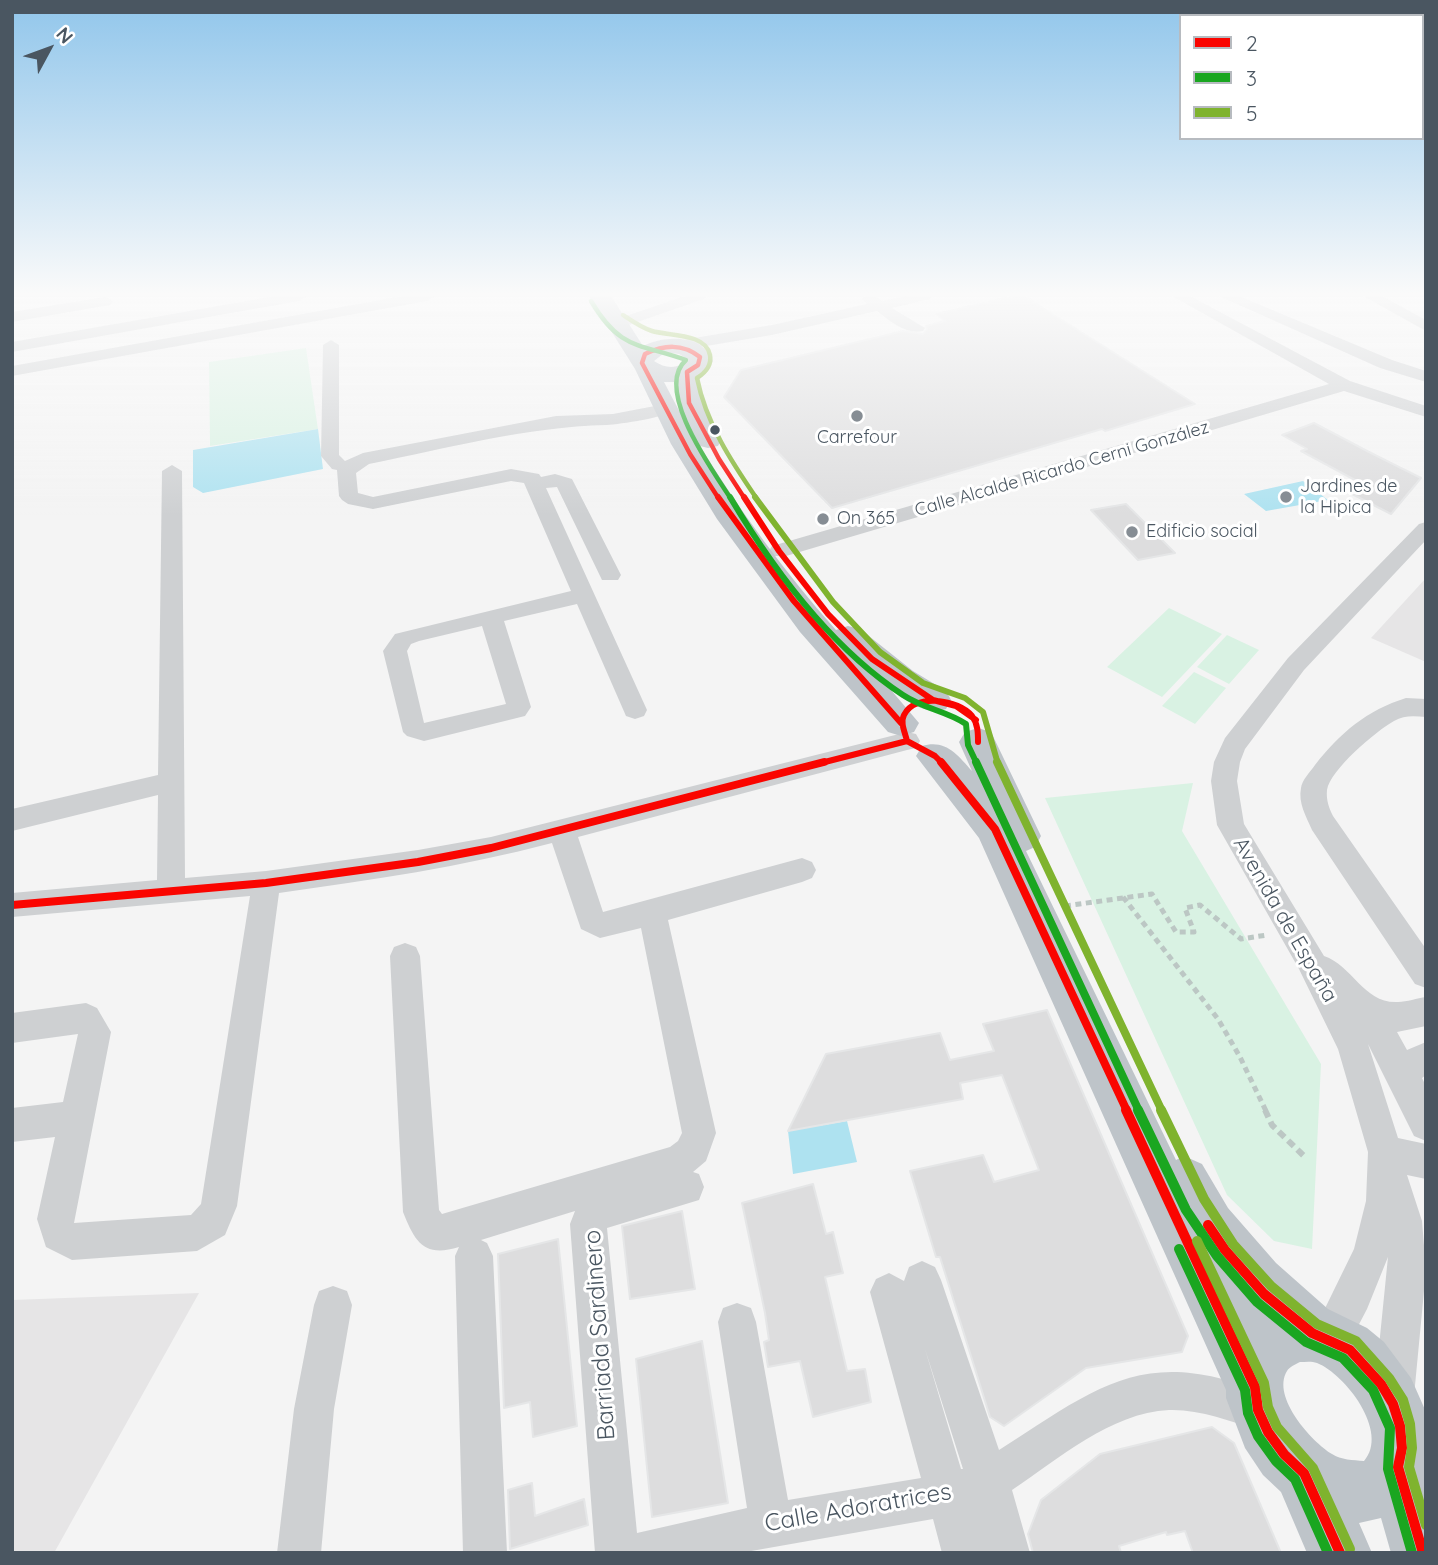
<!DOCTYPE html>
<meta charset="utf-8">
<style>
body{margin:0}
#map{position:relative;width:1438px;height:1565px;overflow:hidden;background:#f4f4f4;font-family:Quicksand,sans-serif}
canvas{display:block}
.frame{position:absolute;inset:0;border:14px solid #4a5661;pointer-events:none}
.legend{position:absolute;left:1179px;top:14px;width:245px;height:126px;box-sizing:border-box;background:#fff;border:2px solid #b7bbc0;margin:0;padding:9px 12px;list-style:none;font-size:21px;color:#4a5661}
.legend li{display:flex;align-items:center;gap:14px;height:35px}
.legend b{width:35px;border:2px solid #b7bbc0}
.north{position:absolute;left:14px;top:14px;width:70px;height:70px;-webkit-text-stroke:5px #fff;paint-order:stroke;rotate:49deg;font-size:19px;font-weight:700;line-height:28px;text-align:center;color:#4a5661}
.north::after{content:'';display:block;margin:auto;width:24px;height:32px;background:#4a5661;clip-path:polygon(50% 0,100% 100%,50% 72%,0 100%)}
</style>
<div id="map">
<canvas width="1438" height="1565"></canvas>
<div class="frame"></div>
<ul class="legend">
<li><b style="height:9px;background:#fa0500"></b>2</li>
<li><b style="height:9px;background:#1aa620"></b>3</li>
<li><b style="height:9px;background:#7fb32e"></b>5</li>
</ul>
<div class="north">N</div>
</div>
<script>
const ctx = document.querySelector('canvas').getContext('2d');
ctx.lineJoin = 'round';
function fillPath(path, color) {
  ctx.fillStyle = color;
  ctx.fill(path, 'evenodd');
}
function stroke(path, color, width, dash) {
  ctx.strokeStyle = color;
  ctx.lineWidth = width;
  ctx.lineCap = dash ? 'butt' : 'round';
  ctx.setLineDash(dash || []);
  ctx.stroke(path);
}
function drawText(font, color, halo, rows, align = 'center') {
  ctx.font = font + ' Quicksand,sans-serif';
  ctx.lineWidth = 6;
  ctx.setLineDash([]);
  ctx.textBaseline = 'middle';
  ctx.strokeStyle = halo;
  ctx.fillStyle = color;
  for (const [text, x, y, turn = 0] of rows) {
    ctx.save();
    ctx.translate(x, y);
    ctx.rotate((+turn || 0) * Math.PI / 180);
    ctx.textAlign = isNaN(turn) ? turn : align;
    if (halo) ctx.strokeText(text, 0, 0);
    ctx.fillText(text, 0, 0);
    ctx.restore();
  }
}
fillPath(new Path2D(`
 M1426,578V662L1371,638Z
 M199,1293L54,1553H12V1300Z`), '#e6e5e6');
fillPath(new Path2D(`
 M306,348L318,429L210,446L209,362Z
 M1169,608L1222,634L1162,697L1107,667Z
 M1227,635L1259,650L1229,684L1197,667Z
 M1194,672L1226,688L1195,724L1162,706Z
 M1193,783L1182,831L1321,1064L1312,1249L1274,1241L1227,1195L1045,798Z`), '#d9f2e3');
fillPath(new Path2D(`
 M318,429L323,469L203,493L193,487V450Z
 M1303,481L1328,500L1266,511L1244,494Z
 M847,1121L857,1162L793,1174L788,1131Z`), '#aee2f0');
const building = new Path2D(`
 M1014,296H1024L1195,404L1105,431L1102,429L832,508L724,397L741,370L903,331L923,334L927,329L926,326L945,321L936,314Z
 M1314,423L1371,453L1421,478L1391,514L1352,494L1368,487L1301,451L1307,449L1282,435Z
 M1126,504L1175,553L1138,560L1091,510Z
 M1047,1010L1188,1336L1182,1352L1086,1368L1004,1426L990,1417L940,1257H936L910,1171L983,1155L994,1182L1039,1170L1002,1075L960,1083L963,1099L788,1131L826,1054L940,1033L950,1060L994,1051L983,1024Z
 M813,1184L826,1234L833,1232L843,1273L825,1277L847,1371L865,1369L871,1402L813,1417L800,1361L768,1367L764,1342L769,1340L765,1313L742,1203Z
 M682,1211L695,1289L630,1299L622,1226Z
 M558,1239L577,1426L533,1437L530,1402L504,1408L498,1254Z
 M702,1341L728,1503L652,1517L636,1359Z
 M1212,1427L1234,1443L1281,1553H1193L1185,1531L1167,1535L1166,1532L1119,1546L1121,1553H1033L1028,1534L1041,1500L1100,1454Z
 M532,1483L535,1516L584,1499L588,1525L510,1549L508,1490Z`);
fillPath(building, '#ddddde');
stroke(building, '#e5e6e7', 2);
stroke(new Path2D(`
 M1123,897L1218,1019L1240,1057L1266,1111
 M1065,906L1152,894L1176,932H1194L1185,908L1200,905L1241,939L1267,935`), '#bcc7c4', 5, [6, 4.5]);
stroke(new Path2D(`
 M1265,1110L1272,1125L1306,1158`), '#bcc7c4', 6, [8, 5]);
fillPath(new Path2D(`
 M275,296H307L299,301L12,352V342Z
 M403,296H435L427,301L12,376V366Z
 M685,296H707L704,299L623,327L617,329L609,324L611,321Z
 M865,296H875L882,301L906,296H932L930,299L892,308L925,328L923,331C906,335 890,321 877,311L772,335L676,351L668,346L676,341L772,325L867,304L862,299Z
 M1172,296H1190L1350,381L1426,406V417L1344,391L786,556H772L769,551L772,546L1329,384Z
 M1219,296H1239L1392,360L1426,371V382L1380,368Z
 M1363,296H1382L1426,320V331Z
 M105,297L110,299L113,302L110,305L12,322V312Z
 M331,340L339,345V455L345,461L363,453L556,416L613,414L665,404L671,405L674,409C667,418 620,424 607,425C526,427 448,448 369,464L356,473L358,493L373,497L511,469L539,474L541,477L555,474L572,479L621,575L618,580H602L557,487L546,488L647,710L644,716L635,719L626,716L577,604L504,621L531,707L525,716L424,741L407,736L403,732L383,651L395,634L571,591L524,483L511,481L373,509L348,504L342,500L339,496L337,470L332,469L321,456L323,345ZM482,626L506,704L424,723L407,651L411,644L419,641Z
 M172,465L182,471L185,878L266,871L418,850L491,837L907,732L916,734L920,741L916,748L907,750L578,837L603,912L802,858L812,862L816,870L812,878L802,882L668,920L716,1133L706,1161L693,1172L699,1174L704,1187L699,1200L607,1228L637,1533L747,1508L718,1322L723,1308L737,1303L751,1308L756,1322L788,1500L921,1478L870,1292L876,1279L889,1273L904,1281L909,1267L922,1261L935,1267L941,1280L999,1450C1103,1383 1147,1344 1272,1396L1278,1410L1272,1424L1258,1430C1230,1421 1199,1409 1169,1410C1110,1413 1059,1459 1012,1490L1030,1553H986L974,1507L986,1553H942L933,1519L740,1553H595L570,1224L575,1211L481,1240L487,1243L493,1256L507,1553H463L455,1256L459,1247C424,1258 415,1242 403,1212L390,956L394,947L405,943L416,947L420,956L439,1210L442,1214L670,1147L678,1141L682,1133L641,928L600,938L581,929L552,843C462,867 371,880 279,893L237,1206L225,1235L197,1251L72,1260L46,1247L37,1219L55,1137L12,1142V1108L63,1102L78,1034L12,1043V1013L86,1003L97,1008L111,1032L74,1223L191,1215L201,1204L250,896L12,917V893L157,880L158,795L12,831V809L158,775L162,471ZM925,1349L963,1469H961Z
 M1426,522V540L1304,670L1245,749L1240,762L1237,781L1244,824L1324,956C1353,966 1364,1004 1398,1002C1407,1002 1417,998 1426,997V1026L1397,1032L1407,1050L1426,1042V1075L1422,1078L1426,1086V1141L1414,1136L1368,1044L1398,1138L1426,1144V1179L1407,1175L1422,1221L1426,1270L1414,1396L1408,1410L1394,1416L1380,1410L1374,1396L1388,1257L1367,1309L1344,1353L1330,1359L1316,1353L1310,1339L1354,1249L1366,1201L1368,1152L1338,1049L1299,969L1217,825L1211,781L1214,762L1225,738L1288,658L1419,524Z
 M1406,698L1426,699V717C1414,716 1404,715 1394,721C1376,731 1330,770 1327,790C1326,800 1329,808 1333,816L1426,949V988L1415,984L1312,830C1306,816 1298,803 1301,788C1302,780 1310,772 1315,765C1340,733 1367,710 1406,698Z
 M333,1286L347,1291L352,1305L334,1409L321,1553H277L294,1409L314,1305L319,1291Z`), '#ced0d2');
fillPath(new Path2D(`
 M589,296H611L643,346C665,335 703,334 713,361L699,375C699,399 710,419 721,440L718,446L708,448L700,446C740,511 785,573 836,630L848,626L860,629L913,671L946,691L951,700L946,709C924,715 909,702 891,690L919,723L914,732L901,736L888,732L800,632L717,519L671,444L635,369ZM671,353L679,354L689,360C677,369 666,369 654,361L663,354ZM664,382H674L684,420Z
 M978,728L991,732L1041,836L1035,847L1026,851L1176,1160L1184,1156L1202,1164L1228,1208L1276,1263L1328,1309L1367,1328L1384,1342L1411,1378L1426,1412V1553H1391L1381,1518L1359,1523L1372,1553H1307L1281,1492L1263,1475L1245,1448L1226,1398V1390L979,838L916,756L922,746C945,739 957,754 972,771L959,742L965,732ZM1300,1362C1305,1362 1312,1361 1317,1363C1345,1374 1390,1432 1364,1461C1353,1460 1341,1460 1332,1454C1312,1442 1271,1397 1287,1371C1289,1367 1296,1364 1300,1362Z`), '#bec4c9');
stroke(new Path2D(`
 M719,499L690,454L642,363L645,354C664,345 682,343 700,357L698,365L687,372L689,403L719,459L745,499`), '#fa0500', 4.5);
stroke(new Path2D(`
 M718,497L793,600L901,723
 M744,497L779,551L828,614L872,659L933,700L956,706L976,720
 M817,764L907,741
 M943,764L935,756L907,741C905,732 900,723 904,715C915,692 959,700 972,716C978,724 978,733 978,742`), '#fa0500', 6);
stroke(new Path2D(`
 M941,762L995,829L1127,1111
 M12,905L266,883L418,862L491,848L824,762`), '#fa0500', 8);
stroke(new Path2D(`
 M1126,1110L1255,1387L1258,1410L1268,1432L1284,1454L1304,1473L1340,1553
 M1208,1225L1225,1250L1264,1294L1312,1333L1350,1350L1381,1384L1393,1404L1400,1426L1402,1448L1398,1467L1423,1553`), '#fa0500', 10);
stroke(new Path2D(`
 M591,301C620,350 638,343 686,360C653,389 713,471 731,499`), '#1aa620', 4.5);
stroke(new Path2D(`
 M730,497C774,571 830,647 903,695C924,709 947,711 966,724L968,745L977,764`), '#1aa620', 6);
stroke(new Path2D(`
 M976,762L1139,1111`), '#1aa620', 8);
stroke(new Path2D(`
 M1138,1110L1186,1210L1217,1256L1257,1302L1306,1342L1343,1358L1373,1390L1390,1428L1388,1469L1412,1553
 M1179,1249L1245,1390L1248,1413L1258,1436L1276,1461L1295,1479L1328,1553`), '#1aa620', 10);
stroke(new Path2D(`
 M623,315C632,321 642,328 652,331C669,336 706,333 710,355C712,366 705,373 697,378C706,423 731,461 757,499`), '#7fb32e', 4.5);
stroke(new Path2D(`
 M755,497L833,602L880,652L923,683L965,698L983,712L998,764`), '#7fb32e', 6);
stroke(new Path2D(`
 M997,762L1162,1111`), '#7fb32e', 8);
stroke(new Path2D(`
 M1161,1110L1204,1199L1233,1244L1271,1286L1317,1324L1356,1341L1389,1378L1403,1400L1410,1424L1412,1448L1409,1467L1426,1525
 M1197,1241L1264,1383L1268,1407L1277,1427L1313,1468L1350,1549`), '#7fb32e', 10);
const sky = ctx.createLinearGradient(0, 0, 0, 515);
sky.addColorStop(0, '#91c6eb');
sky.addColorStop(0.57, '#fafafa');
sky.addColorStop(1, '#fafafa00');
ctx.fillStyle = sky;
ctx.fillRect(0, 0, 1438, 515);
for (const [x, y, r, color] of [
 [857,416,7,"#868d94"],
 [715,430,6,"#4a5661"],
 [1286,497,7,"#868d94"],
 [823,519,7,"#868d94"],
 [1132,532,7,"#868d94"]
]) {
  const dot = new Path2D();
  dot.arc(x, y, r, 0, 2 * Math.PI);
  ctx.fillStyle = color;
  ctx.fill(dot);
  stroke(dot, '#fff', 2.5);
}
drawText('18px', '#4a5661', '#fff', [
 ["Carrefour",857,438,"center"],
 ["Jardines de",1300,487],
 ["la Hipica",1300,508],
 ["On 365",837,519],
 ["Edificio social",1146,532]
], 'left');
drawText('18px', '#4a5661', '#fff', [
 ["Calle Alcalde Ricardo Cerni González",1062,469,-16]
]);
drawText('21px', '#4a5661', '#fff', [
 ["Avenida de España",1285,920,60]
]);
drawText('24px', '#4a5661', '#fff', [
 ["Barriada Sardinero",600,1335,-94],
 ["Calle Adoratrices",858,1508,-10]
]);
</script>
